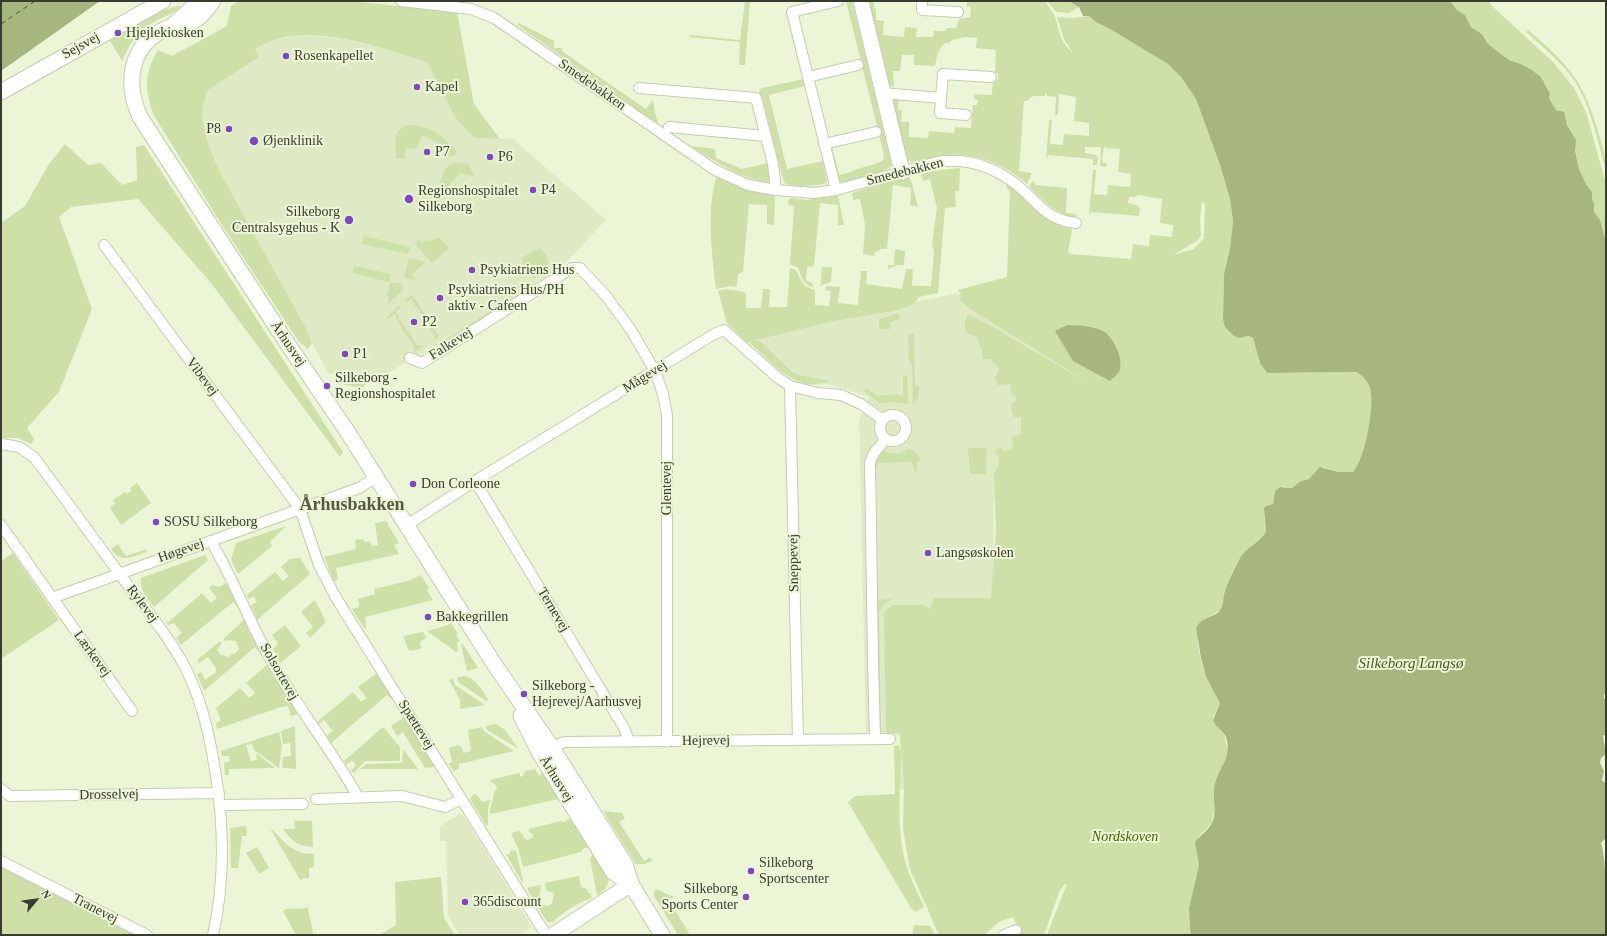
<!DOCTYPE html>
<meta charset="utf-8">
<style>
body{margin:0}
#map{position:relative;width:1607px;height:936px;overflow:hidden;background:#ecf6d7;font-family:"Times New Roman",serif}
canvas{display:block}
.frame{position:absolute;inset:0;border:2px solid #383c30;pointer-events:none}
.north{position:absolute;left:16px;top:880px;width:40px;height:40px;-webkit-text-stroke:3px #ecf6d7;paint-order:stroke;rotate:61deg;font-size:11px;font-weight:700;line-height:16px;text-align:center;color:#383c30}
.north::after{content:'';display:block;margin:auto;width:14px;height:18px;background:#383c30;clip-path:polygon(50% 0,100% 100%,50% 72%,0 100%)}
</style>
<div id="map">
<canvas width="1607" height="936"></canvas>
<div class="frame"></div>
<div class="north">N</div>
</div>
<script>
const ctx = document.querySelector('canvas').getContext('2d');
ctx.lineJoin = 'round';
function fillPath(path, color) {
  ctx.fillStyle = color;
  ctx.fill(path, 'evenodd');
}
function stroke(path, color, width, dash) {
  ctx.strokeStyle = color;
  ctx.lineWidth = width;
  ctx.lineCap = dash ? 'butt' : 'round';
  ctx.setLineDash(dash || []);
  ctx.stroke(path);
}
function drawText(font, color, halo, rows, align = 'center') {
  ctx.font = font + ' "Times New Roman",serif';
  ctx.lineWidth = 4;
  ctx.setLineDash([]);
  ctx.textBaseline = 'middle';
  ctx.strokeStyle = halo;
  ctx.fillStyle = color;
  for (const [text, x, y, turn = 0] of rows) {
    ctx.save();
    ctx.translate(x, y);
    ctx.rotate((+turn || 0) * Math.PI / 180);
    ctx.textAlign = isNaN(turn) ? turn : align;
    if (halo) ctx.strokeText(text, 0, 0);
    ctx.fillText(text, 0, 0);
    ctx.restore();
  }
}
fillPath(new Path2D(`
 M291,36H317L344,39L385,49L427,62L456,119L474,138L500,139L512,138L606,220L561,268L372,383L335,374H329L312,343L306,328L219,170L207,144L202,123L204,97L208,90L259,57L255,49L272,41Z
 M958,293L1104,387L994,499L993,606L1103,708L1078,789H899L900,736L887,733L866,732L859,421L869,397L827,384L806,385L752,345L749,342L825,320Z
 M460,814L464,816L532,927L518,935H459L448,916L446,841H440V826Z`), '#dfeac5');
fillPath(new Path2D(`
 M239,1H350L457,12L474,104L500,139L474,138L456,119L427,62C384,49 337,31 292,36C279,37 267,43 255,49L259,57L208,90C195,116 208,145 219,170L306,328L312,343L308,349L299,342L222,225L154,116C145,90 143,75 158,50L172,56L227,26L231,6Z
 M745,1H750L745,65H739L740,42L689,37L690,35L740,40Z
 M846,1H852L892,166C883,172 848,185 837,181L830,147H832L839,175C848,174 855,169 864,167C872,164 877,165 883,160L884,155Z
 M867,1H874V8L876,9V20L884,21L883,35L904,37L905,27L917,28L916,37H933L934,31H945L946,28H956L959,19L970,17L971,7L967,6V1H1045C1049,7 1054,13 1056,20C1060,34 1061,43 1073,53L1064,39L1057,17L1073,18L1089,16L1096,22L1110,29L1168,64L1181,77L1196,99L1220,165L1230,199L1233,221L1230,249L1224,274L1223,318L1240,338L1247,336L1253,338L1260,363L1267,373L1356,372C1362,375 1368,381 1370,388C1375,405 1365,459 1353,472C1342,475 1333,470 1323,467L1309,479L1301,481L1292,488L1282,486L1275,491L1273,504L1266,506L1264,514L1266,532C1261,540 1251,544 1245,551C1232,566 1225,590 1221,609L1198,624C1196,641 1200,661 1206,677C1210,686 1217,694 1220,703L1213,717L1214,723L1224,733L1228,751L1214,791L1215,803L1212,823L1198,837L1196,846L1199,865L1189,908L1190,929L1191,935H1047L1067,884L1064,885L1060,890L1044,935H1021L1013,917L999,922L984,935H939L910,869L905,841L903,828L904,784L900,733H886L884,618L885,611L893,605H923L931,609L934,598H991L996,530L994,474L999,465L998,455L994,452L999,447L1004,451L1011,449L1013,444L1012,437L1021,434V417H1013L1011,407L1012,403L1016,400V397L1012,395L1010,384L997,385L995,376L998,373L999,369L990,359H982V350L977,337L965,332V322L968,314L986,323L1092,385L969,308L960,300L961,295L958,290L1007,277L1010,191L1006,187L1008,183L1058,225L1072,229L1068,253L1071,254L1131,259L1133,244L1149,246L1150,235L1172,237L1173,225L1160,223L1162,199L1138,195L1135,197H1129L1128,203L1137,205L1140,209L1139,216L1091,212L1089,216L1093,170H1096L1094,194L1107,195L1108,185L1130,187L1131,174L1118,172L1120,149L1106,148L1104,146L1102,162L1107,163L1106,167L1100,166L1101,147H1085V153L1096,155L1098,157L1097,165H1093V159L1048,155L1047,159H1046L1049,120H1052L1050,144L1063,145L1064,134L1089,136V123L1074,121L1076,97L1059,94L1058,115H1055L1056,97L1047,96L1046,93H1045V96H1033L1027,101H1024L1019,171L1032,173L1027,184C1003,163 972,151 940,156C930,157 916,165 906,160L891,105L893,99L899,97L898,110H902L901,122H909V137L928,138L929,131L954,133L955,127L971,128L973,105H977L978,100L974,99V94L992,95L993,80H998V73H995L996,50L976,48L977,38L965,37L952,40L949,43H945C937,50 937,56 935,66L914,65V55H902L900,71H893L894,87L889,85ZM1202,201L1205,205L1204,238L1194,249L1173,255L1197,241L1201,235L1200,219Z
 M1047,1H1069L1079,7L1069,13L1056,12Z
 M1450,1H1488L1494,8L1553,62L1574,88L1586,112L1606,184V242L1594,212L1592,200V192L1586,184L1579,169L1575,151V139L1560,111L1556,110L1549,98L1550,94L1541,77L1532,70L1521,64L1509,60L1488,44L1482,34L1471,27L1465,15L1457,10Z
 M178,6L182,7C174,13 165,16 156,21C139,29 130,43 122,61L109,39L157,12Z
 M519,23L554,41V48H561L563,52L646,109L653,100L655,113L658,121L657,123L517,25Z
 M1528,30C1567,63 1584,81 1598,131C1602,144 1606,156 1606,170C1597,140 1591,106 1574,80C1561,62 1543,47 1526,32Z
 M804,79L805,86L769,95L787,169L823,161L827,183C814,186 797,188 784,183L762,96H761L759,90L762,88Z
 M408,125C429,124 445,137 457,152L456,155L447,156L450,149L422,135L416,149L405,148V158L396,159C396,143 390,131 408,125Z
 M65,144L88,165L101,163L122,185L137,180L136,147L144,145L343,452L340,457L211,283L138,199L71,207L59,217L92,309L59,392L27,428L34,439L31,444L18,438H1V223L25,206L49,164Z
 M690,146L715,149L716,158L742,169L768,163L771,179L768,182C740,179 714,160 690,146Z
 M456,162L468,164L475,177L461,173L451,182L449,189L439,187C442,177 444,164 456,162Z
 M960,168L959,191H955L956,207L945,208L938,293L919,297L913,305L893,311L834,321L752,341H760L793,373L799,375L830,381C824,382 817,384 811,384C788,383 765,357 749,342L747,343L727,323L718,291C727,287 737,291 746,293V308H761L763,289H770L769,307H787L790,268L796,270C800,280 804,288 815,290V305L829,306L831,291L825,290L826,286L840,287L838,303L858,305L861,271H867L866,284L902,289L906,269H913L912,286H931L934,253L932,244L937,208L930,179L923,181L921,174L940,170Z
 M908,175L912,183L918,207L910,205L911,188L893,185L887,249H880L879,251L875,252L874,256L863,254L865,225L860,199L853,200L852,193Z
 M718,177L739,187L774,196L775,198L774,225L767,224V205L749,204L743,272L738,274L737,287L730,286L716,289C712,253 706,213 716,178Z
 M1034,180L1035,185L1067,188L1066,213L1077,214L1075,218C1055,214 1043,200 1029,186Z
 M836,195H838L844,225H838V205L820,203L814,266L807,267L806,280L812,283L813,287C803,285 801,276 798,268L790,264L794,206L788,205L789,199L791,198L807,200Z
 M364,236L410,247L408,254L362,244Z
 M438,237L450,248L432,263L416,245L418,238L422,243L426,240L428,242L431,239L433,240Z
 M540,248C545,254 550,259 548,268L533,279L521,259L535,249L536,251Z
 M895,249L905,251L904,265H898L888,269V265H894Z
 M409,258L426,262L412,274L416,280L404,278Z
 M354,266L391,274L389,282L352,273Z
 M822,267H832L831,282L819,286L821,283Z
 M390,282L402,284L404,289L388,304L389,297L387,296Z
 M520,293L521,295L421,355L424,352Z
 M411,295L413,296L439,336L433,342L435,335L430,330V328L425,323L426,321L423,320L424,318L421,316L422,314L419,313L420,311L417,309V307L414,306L415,304L412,302L413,300L410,299L406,303L405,301Z
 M398,306L402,309L396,310V313L398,314L400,320L402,321V324H404L407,331H409V334H411L413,341H415L416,345L424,346L414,353L415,348L412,346L413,344L410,342L411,340L408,339L409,337L405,335L406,333L403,332L404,330L401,329L402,326L399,325L400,323L397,322L398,320L395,318L396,316L393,314L389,319L387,317Z
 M899,313L900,319L890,322V329H879V319Z
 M914,333L915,386H919L918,398L913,404L912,365L909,361L908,334Z
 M368,374L372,375L371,379L362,388L336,383L338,375L366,381Z
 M903,376H907L908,404L893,402L880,403L864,391L866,388L878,396L895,394L903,396Z
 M968,448H987L986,474H970Z
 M908,449C914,450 919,454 920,460L917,462V471L914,470L912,462L878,463V468L875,467V458L880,451C892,452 896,457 908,449Z
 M137,483L151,503L121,525L110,508L115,504L113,500L125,492L127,494L131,491L130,488Z
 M386,521L399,543L394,545L399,554L336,568L338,579L336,581H334L324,557L356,549L355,540L363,539L365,542L370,541L372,546L378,545L375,523Z
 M286,526L270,542L272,546L238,574L231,560L236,543Z
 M118,544L126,556L146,549L147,552C132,557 121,564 111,549Z
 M13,553L59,620L1,659V561Z
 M205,555L208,560L154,607C147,598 139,590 141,578Z
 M300,558L310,574L257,620L251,605L257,602L254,596L248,599L247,595L275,572L283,581L289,576L281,567L290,559Z
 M421,575L429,588L427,590L433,600L365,617L366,628H364L352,609L359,607L358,599L375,594L374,589L408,581Z
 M226,583L229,589L233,588L243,614L233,602L181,645L176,638L182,633L174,623L169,625L166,624L202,593L211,603L217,598L209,588L212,585L219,587Z
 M893,599L884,604L879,613L881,732H878L876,600Z
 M315,600L326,622L310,638L306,633L313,627L301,612Z
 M245,619L250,627L248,629L251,635L253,634L261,651L260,653L255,647L204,691L197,674L201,672L205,680L216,672V668L208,657L199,663L197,660L220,641L222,643L217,650L220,654L227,657L236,653L239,649L236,641L229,640L225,641L223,639Z
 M451,623L458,634L456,635L459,640L461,639L457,643L458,651L456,652L427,631L445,626Z
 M285,625L301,646L280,663L273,649L278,644L272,635Z
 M423,632L425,635L427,637L420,642L421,649L409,651L403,636Z
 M463,644L478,668L467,671L461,645Z
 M269,663L273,672L271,674L275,679H277L298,714L291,716L288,706L281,707L217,729L216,723L221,720L216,708L240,688L249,698L255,693L246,683Z
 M377,673L396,703L387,695L331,743L326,736L333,731L324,720L318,725L317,722L353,692L361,702L367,698L358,687Z
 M464,676C476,678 482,691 489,700L486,701L458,682L457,678Z
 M453,679L455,685L485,705L460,709V700L449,680Z
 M405,717L436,767L425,768L403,732L397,736L391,726Z
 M496,724L504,729L519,749L487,730L486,726Z
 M295,726L296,769L282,768L283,757L291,756L290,743L283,744L281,731Z
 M383,727L400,747V761H365L354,773L351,771L356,765L352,760L346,765L344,761Z
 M482,727L484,731L514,751L459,764V768L454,771L448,764L452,762L449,748L458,745L462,748L463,753L471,751L468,730Z
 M279,732L282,746L279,768L254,750L252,744L246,745L251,761L257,760L256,753L275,768L229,769V775H225L224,763L230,761L229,756H222L221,751Z
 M894,745L899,746L901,752C900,785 897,820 903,853C907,872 916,889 924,907L916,912L911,908L848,802L855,796L895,794Z
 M403,749L418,769H360L366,764L402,763Z
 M535,769L539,776L543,773L559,799L490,814C489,806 494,801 494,792L497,788L495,784L491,782L490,780L519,773L521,777L523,776L525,771Z
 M474,794L478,796L482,802L491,800C485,810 490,817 487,827L470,799Z
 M603,811L622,813L625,818L619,822L644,861L650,857L652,861L644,864H636Z
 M571,818L590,847L584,848L581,852L523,867L518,848L511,833L520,831L525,839L528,840L533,837V834L529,832V829L561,821L564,822Z
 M294,821H312L313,847C297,846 293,842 283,829H295Z
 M246,826L247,836H242L238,868H231L230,828Z
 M270,828C285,841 291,854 314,854V867L309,868V878H304L300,880Z
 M257,847L269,868L259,874L246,853Z
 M516,850L523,881L522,882L506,854H510V851Z
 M593,855L609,880C607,887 604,891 597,895L590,858Z
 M1,864L137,935H1Z
 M579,876L581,887L587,889L588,893H590L592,898C577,903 564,911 553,922H547L527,889L529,887L541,885L539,900L543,905L548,906L552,904L554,893L546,890L545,883Z
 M441,877L444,918L455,935H379L396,925L395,882Z
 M656,889L674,897L669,900L690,935H678L654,896V893Z
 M308,908C309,918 313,925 313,935H296L283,911L286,909Z
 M914,925L930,926L935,935H912Z`), '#cfdfa8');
fillPath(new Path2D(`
 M1,1H100L1,71Z
 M1069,1H1450L1457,10L1465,15L1471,27L1482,34L1488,44L1509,60L1521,64L1532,70L1541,77L1550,94L1549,98L1556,110L1564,112L1567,125L1576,140L1575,151L1579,169L1586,184L1592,192V200L1594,203V212L1600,220L1606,242V693L1604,694V698L1606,701V734L1603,736L1606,754L1601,758L1600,763L1604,771L1602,780L1606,784V838L1601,843C1607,861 1606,912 1606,935H1191L1190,929L1189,908L1199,865L1195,842C1200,835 1208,831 1212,823C1217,813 1213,801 1214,790C1216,769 1233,759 1226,737C1223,730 1215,727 1213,720L1220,703L1206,677L1201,658L1196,628C1202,616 1215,618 1220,610C1223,606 1223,600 1224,595C1227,583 1234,569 1240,558C1246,547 1259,543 1266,532L1264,508L1266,506L1273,504L1275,491L1280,487L1292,488L1301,481L1309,479L1320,467L1338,472H1353C1365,459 1375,405 1370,388C1368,381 1362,375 1356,372L1267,373L1260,363L1253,338L1248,336L1240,338L1234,336L1225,327L1223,319L1224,274L1230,249L1233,221L1230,199L1220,165L1196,99L1181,77L1168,64L1110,29L1096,22L1089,16H1083L1079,7Z
 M1067,325C1079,325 1092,326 1103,331C1113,336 1125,361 1119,372C1117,375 1113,378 1110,381L1073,361L1055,331Z`), '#a7b67f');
stroke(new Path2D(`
 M1,24L35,1`), '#4b581c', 1, [5, 4]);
const street = new Path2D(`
 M401,1L471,9L494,18L715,170L748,185L776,190L814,193L836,190L937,162C970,157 1000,169 1025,192C1043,209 1050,220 1076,223
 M922,1V10L958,12
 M808,77L858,65
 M639,88L756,98L773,164L776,190
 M882,93L941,98L943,74L991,77
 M941,98L940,113L966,115
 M669,127L765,136
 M824,144L876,132
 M836,190L792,12L838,1
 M104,245L300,509L319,565L335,596L546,935
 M410,358L422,363L572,268H580L606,296L631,330L655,371L663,394L667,415V742
 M790,386L798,740
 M880 428a13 13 0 1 1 26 0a13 13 0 1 1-26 0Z
 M1,444L19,447L34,457C65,500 96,542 127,584C147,611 170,638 186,669C203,704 210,737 216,776C224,829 225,882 213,935
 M475,481L624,728L629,741
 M1,525L132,711
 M407,525L475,481L714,334L724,330L777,377L790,386L818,393L841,395L861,404L883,420
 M211,541C232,577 247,616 267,653C294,703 330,747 358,797
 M52,598L359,488L376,477
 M875,738L873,660L870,462L874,453L886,439
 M547,748L565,742L890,739
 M1,789L10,796L219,793
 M316,799L402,796L445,807L461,799
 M220,805L303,804
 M1,861L147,935
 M1004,935L1016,930`);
const secondary = new Path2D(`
 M213,1C206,11 198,21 185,25C178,27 172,26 165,29C129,46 125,84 140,117L285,340L347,431L494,664L551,746L625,864L631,884L662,935
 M861,1L902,172
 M172,26L192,8L195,1
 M1,92L163,1
 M521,716L539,752L613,872L631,884
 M553,935L631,884`);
stroke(street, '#c4cdaf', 12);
stroke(secondary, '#c4cdaf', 17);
stroke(street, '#fff', 10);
stroke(secondary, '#fff', 15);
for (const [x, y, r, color] of [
 [118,33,4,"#7e49c0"],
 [286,56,4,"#7e49c0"],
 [417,87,4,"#7e49c0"],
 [229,129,4,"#7e49c0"],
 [254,141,5,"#7e49c0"],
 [427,152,4,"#7e49c0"],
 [490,157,4,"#7e49c0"],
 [533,190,4,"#7e49c0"],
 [409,199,5,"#7e49c0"],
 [349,220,5,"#7e49c0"],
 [472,270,4,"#7e49c0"],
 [440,298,4,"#7e49c0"],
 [414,322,4,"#7e49c0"],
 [345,354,4,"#7e49c0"],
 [327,386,4,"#7e49c0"],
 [413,484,4,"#7e49c0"],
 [156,522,4,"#7e49c0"],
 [928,553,4,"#7e49c0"],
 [428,617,4,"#7e49c0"],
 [524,694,4,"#7e49c0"],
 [751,871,4,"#7e49c0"],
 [746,897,4,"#7e49c0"],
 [465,902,4,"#7e49c0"]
]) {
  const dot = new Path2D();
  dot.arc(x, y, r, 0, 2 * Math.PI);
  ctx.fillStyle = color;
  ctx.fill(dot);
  stroke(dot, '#ecf6d7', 1.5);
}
drawText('14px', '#383c30', '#ecf6d7', [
 ["Hjejlekiosken",126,33],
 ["Rosenkapellet",294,56],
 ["Kapel",425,87],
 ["P8",221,129,"right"],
 ["Øjenklinik",263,141],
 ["P7",435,152],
 ["P6",498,157],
 ["P4",541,190],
 ["Regionshospitalet",418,191],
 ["Silkeborg",418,207],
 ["Silkeborg",340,212,"right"],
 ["Centralsygehus - K",340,228,"right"],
 ["Psykiatriens Hus",480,270],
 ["Psykiatriens Hus/PH",448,290],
 ["aktiv - Cafeen",448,306],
 ["P2",422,322],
 ["P1",353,354],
 ["Silkeborg -",335,378],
 ["Regionshospitalet",335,394],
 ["Don Corleone",421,484],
 ["SOSU Silkeborg",164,522],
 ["Langsøskolen",936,553],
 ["Bakkegrillen",436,617],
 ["Silkeborg -",532,686],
 ["Hejrevej/Aarhusvej",532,702],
 ["Silkeborg",759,863],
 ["Sportscenter",759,879],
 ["Silkeborg",738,889,"right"],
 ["Sports Center",738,905,"right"],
 ["365discount",473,902]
], 'left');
drawText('14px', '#383c30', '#ecf6d7', [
 ["Sejsvej",81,46,-29],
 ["Smedebakken",592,85,35],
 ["Smedebakken",905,172,-14],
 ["Århusvej",288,344,56],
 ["Falkevej",451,344,-32],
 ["Vibevej",202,377,53],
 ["Mågevej",645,377,-32],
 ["Glentevej",667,488,-90],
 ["Høgevej",181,551,-19],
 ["Sneppevej",794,563,-91],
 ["Rylevej",142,604,53],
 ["Ternevej",553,610,59],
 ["Lærkevej",92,654,54],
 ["Solsortevej",279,672,60],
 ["Spættevej",416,725,58],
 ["Hejrevej",706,741,-1],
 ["Århusvej",556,779,58],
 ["Drosselvej",109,795,-1],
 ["Tranevej",95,909,27]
]);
drawText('italic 14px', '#4b5c00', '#ecf6d7', [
 ["Nordskoven",1125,837]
]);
drawText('italic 15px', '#4b581c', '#ecf6d7', [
 ["Silkeborg Langsø",1411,664]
]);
drawText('bold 18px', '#545b41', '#ecf6d7', [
 ["Århusbakken",352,505]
]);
</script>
